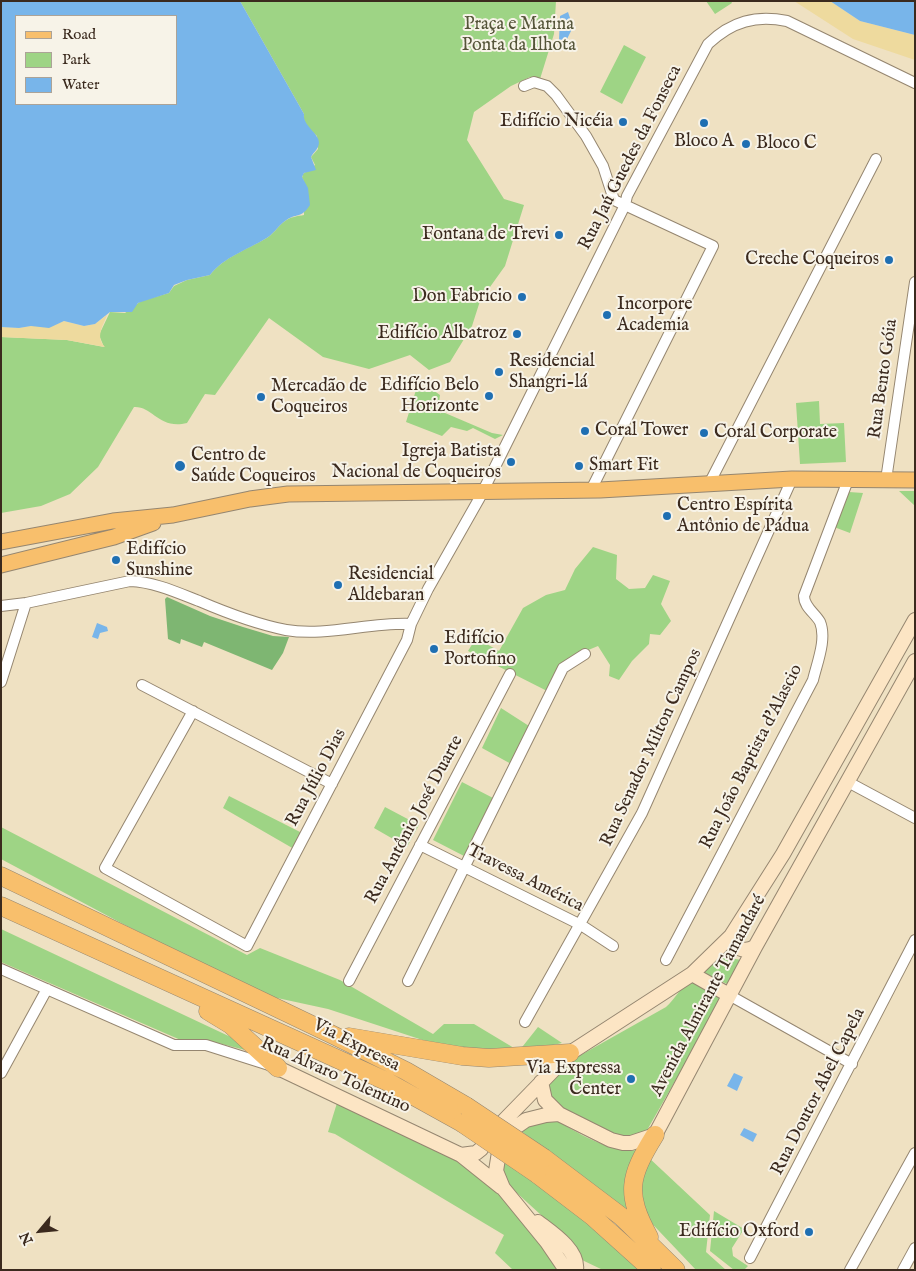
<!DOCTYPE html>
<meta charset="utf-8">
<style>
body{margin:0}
#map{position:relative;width:916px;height:1271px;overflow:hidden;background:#efe1c2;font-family:"IM FELL English",serif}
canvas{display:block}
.frame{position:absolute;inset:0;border:2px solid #3b2a1e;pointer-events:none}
.legend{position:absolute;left:15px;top:15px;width:162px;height:90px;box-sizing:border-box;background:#f7f3e8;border:1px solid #aca397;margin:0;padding:6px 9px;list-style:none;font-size:15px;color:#3b2a1e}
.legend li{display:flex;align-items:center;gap:10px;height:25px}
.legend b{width:25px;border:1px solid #aca397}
.north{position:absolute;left:15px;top:1206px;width:50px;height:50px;-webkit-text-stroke:4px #f7f3e8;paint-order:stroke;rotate:242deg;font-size:14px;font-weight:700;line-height:20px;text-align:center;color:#3b2a1e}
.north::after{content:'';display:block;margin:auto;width:18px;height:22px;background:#3b2a1e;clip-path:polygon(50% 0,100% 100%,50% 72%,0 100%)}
</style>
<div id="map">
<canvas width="916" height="1271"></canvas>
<div class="frame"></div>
<ul class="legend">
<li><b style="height:6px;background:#f8bf6c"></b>Road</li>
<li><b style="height:14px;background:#9ed485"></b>Park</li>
<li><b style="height:14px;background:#78b5ea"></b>Water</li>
</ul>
<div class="north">N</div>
</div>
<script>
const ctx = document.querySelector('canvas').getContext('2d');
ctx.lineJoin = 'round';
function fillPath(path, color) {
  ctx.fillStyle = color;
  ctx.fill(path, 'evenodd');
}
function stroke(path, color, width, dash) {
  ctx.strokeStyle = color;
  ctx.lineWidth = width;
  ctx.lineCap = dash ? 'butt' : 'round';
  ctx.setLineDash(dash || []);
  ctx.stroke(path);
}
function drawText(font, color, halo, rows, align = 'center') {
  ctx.font = font + ' "IM FELL English",serif';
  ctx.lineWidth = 4;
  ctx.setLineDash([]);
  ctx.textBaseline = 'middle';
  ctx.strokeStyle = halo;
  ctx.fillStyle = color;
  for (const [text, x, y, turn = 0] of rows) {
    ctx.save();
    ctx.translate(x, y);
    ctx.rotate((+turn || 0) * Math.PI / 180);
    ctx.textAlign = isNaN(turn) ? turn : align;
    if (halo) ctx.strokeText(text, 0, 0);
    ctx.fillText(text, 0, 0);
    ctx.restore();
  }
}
fillPath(new Path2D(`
 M240,1H556L554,34L540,79L530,77L511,86L474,112L467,140L504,199L524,205L505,266L480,301L472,326L450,362L429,370L410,355L369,369L323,357L269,318L215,395L205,394L187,423C159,430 153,406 134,407L98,467L70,494L41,506L1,513V337L67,340L104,347L99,335L110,312L125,313L141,301L169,293L174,286L187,280L210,275C224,257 246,250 265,239C273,235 278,226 285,221C290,217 298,216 304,215V181L302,178L303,174L315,165L311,157L318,149L317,136C310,130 302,123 304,114Z
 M706,1H731L732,3L715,14Z
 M624,45L646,57L622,104L600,92Z
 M424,389L433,390L440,395L438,410L492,433L503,435L495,439L473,428L467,431L451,427L442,436L406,422L416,390Z
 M819,401L820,424L844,423L846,462L800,464L796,403Z
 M899,491H915V506L914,505Z
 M849,492L863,493L850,533L834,527Z
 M593,547L617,555L616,579L629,589L645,588L653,575L670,581L661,604L671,621L660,635L650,634L649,644L632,661L619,680L609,676L610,665L598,646C567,658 568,666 555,695L468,651L476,638L499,651L523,608L546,595L565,590L575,569Z
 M501,708L529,726L513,765L482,748Z
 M462,782L495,799L466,857L433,840Z
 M229,796L302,833L294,849L223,808Z
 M385,807L419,825L407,847L374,828Z
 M1,827L247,955L260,948L340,980L433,1034L444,1024H474L519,1051L538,1027L562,1043L518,1053L450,1049L328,1009L268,996L123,924L1,859Z
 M1,929L235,1039L245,1050L218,1043L183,1041L1,962Z
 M728,948L729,953L735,959L742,960L729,985L702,972Z
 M689,982H695L720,997V1002L646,1132L638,1136H614L554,1105L547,1094L549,1079L572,1060L666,1007C675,999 679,989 689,982Z
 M337,1103L464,1162L496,1189L551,1256L557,1270H513L495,1253L504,1235L335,1134L328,1132Z
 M554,1119C578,1133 610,1153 637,1150L625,1192L631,1214L521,1131L527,1125Z
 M647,1156L710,1215L706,1252L726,1270H696L641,1212L638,1179Z
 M501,1158L577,1214L639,1270H603L582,1260L552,1225L507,1184L501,1174Z
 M714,1211L744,1229L732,1248L733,1256L748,1266L744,1270H734L710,1251Z`), '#9ed485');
fillPath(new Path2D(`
 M167,597L210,616L243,627L273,636L289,637L283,653L272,670L204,642L202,647L181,639L180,644L168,639L165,599Z`), '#7eb672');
fillPath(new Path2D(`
 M794,1H830L860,21L915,35V60L853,39Z
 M107,315C103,326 95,337 105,347L67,340L1,337V327L19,328L31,326L54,325L64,321L84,326L95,324Z`), '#eeda9e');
fillPath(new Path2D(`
 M1,1H240L304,114C302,127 324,135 318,147C316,151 313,153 311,157L316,170L304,173L302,177L308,188L310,205C300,220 297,212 285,221C278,226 273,235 265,239C247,250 224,257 210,275L187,280L174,285L169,293L138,303L132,312H110L95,324L84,326L64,321L49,328L31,326L19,328L1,327ZM16,16H176V104H16Z
 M830,1H915V35L860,21Z
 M568,12L573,27L567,39L559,41L560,16Z
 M97,623L107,627L108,631L100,633L98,639L92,637Z
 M734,1073L743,1077L737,1091L727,1086Z
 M744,1128L757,1134L753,1142L740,1135Z`), '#78b5ea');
const minor = new Path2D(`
 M524,86L534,82L547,86L556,95L586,136L603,166L614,200L713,246L591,490
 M886,480L915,282
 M709,484L876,159
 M1,606L26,603L130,581C154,582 176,592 199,601C227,613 256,624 286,630C325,637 371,622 411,624L428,589L479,499L625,205L627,196L708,44C732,21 756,15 787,21L915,83
 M1,682L26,603
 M142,685L332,784
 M193,711L105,868L247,946L407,640L411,624
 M848,782L915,818
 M420,845L581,925L613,946
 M666,960L813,680C817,663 827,639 820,622C815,613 804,607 804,596L848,480
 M1,969L174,1045H206L269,1065
 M349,981L510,674
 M408,981L563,668L585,654
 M729,995L852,1064
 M525,1022L642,813L792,479
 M1,1073L47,989
 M750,1258L915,940
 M850,1270L915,1153
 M903,1270L915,1248`);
const secondary = new Path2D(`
 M731,936C735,949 743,953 755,947
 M692,974L729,995
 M278,1068L461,1155L501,1187
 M541,1082L545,1100L559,1114
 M461,1155L476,1153L481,1149L492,1133L570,1053L692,974L731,936L783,854L915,620
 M538,1222C551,1232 579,1250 576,1270
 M566,1270L547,1242L503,1188L496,1171L499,1152L516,1127L526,1120L546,1115L559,1114L611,1140L623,1143H631L655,1135L755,947L915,661`);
const primary = new Path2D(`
 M1,542L113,521L173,515L250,499L288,494L600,490L792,479L915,480
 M1,565L114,537L153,523`);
const motorway = new Path2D(`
 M1,876L331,1034L406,1071L466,1106
 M1,906L388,1082L462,1123
 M208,1011L231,1025L278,1068
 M349,1037L462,1056L489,1058L570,1053
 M544,1158L622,1217L676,1270
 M537,1174L592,1216L652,1270
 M649,1237C625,1193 629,1177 655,1135`);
stroke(minor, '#958670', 12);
stroke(secondary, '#958670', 16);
stroke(primary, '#958670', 17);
stroke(motorway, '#958670', 19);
stroke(minor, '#fff', 10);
stroke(secondary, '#fce5c4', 14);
stroke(primary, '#f8bf6c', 15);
stroke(motorway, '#f8bf6c', 18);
const motorwayBridge = new Path2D(`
 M466,1106L544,1158
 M462,1123L537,1174`);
stroke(motorwayBridge, '#958670', 19, []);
stroke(motorwayBridge, '#f8bf6c', 18);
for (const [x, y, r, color] of [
 [623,122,5,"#1f6fb2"],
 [704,123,5,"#1f6fb2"],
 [746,144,5,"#1f6fb2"],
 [559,235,5,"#1f6fb2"],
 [889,260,5,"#1f6fb2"],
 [522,297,5,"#1f6fb2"],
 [607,315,5,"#1f6fb2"],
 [517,334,5,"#1f6fb2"],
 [499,372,5,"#1f6fb2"],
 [489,396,5,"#1f6fb2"],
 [261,397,5,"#1f6fb2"],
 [585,431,5,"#1f6fb2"],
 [704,433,5,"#1f6fb2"],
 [511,462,5,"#1f6fb2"],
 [180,466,6,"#1f6fb2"],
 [579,466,5,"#1f6fb2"],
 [667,516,5,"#1f6fb2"],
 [116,560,5,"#1f6fb2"],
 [338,585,5,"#1f6fb2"],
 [434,649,5,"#1f6fb2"],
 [631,1079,5,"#1f6fb2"],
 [809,1232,5,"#1f6fb2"]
]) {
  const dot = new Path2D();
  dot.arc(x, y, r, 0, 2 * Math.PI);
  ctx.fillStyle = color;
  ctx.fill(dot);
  stroke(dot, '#f7f3e8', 2);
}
drawText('18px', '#545438', '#f7f3e8', [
 ["Praça e Marina",519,25],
 ["Ponta da Ilhota",519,46]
]);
drawText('18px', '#3b2a1e', '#f7f3e8', [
 ["Edifício Nicéia",613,122,"right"],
 ["Bloco A",704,142,"center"],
 ["Bloco C",756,144],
 ["Fontana de Trevi",549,235,"right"],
 ["Creche Coqueiros",879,260,"right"],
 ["Don Fabricio",512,297,"right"],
 ["Incorpore",617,305],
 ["Academia",617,326],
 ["Edifício Albatroz",507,334,"right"],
 ["Residencial",509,362],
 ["Shangri-lá",509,383],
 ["Edifício Belo",479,386,"right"],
 ["Horizonte",479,407,"right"],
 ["Mercadão de",271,387],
 ["Coqueiros",271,408],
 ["Coral Tower",595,431],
 ["Coral Corporate",714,433],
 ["Igreja Batista",501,452,"right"],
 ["Nacional de Coqueiros",501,473,"right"],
 ["Centro de",191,456],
 ["Saúde Coqueiros",191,477],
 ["Smart Fit",589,466],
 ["Centro Espírita",677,506],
 ["Antônio de Pádua",677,527],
 ["Edifício",126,550],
 ["Sunshine",126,571],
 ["Residencial",348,575],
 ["Aldebaran",348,596],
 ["Edifício",444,639],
 ["Portofino",444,660],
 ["Via Expressa",621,1069,"right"],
 ["Center",621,1090,"right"],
 ["Edifício Oxford",799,1232,"right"]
], 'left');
drawText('18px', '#3b2a1e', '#f7f3e8', [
 ["Rua Jaú Guedes da Fonseca",631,158,-63],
 ["Rua Bento Góia",884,379,-82],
 ["Rua Senador Milton Campos",652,748,-65],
 ["Rua João Baptista d'Alascio",752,757,-63],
 ["Rua Júlio Dias",317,778,-62],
 ["Rua Antônio José Duarte",415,820,-62],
 ["Travessa América",525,879,27],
 ["Avenida Almirante Tamandaré",709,996,-62],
 ["Via Expressa",356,1046,27],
 ["Rua Álvaro Tolentino",335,1076,24],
 ["Rua Doutor Abel Capela",819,1092,-63]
]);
</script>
